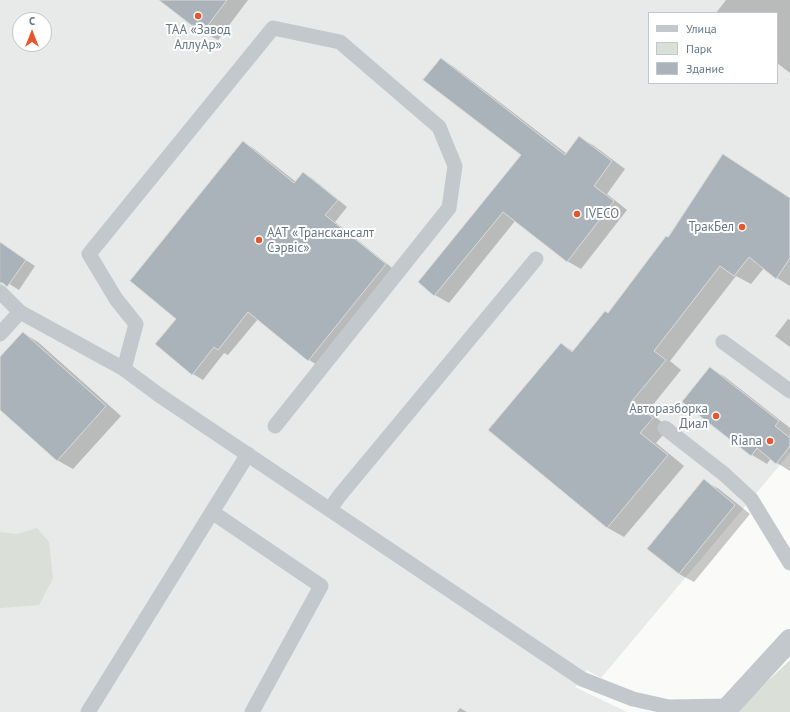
<!DOCTYPE html>
<meta charset="utf-8">
<style>
body{margin:0}
#map{position:relative;width:790px;height:712px;overflow:hidden;background:#fafaf8;font-family:"PT Sans",sans-serif}
canvas{display:block}
.legend{position:absolute;left:648px;top:12px;width:130px;height:72px;box-sizing:border-box;background:#fff;border:1px solid #c1c8cd;margin:0;padding:5px 7px;list-style:none;font-size:12px;color:#657683}
.legend li{display:flex;align-items:center;gap:8px;height:20px}
.legend b{width:20px;border:1px solid #c1c8cd}
.north{position:absolute;left:12px;top:12px;width:40px;height:40px;box-sizing:border-box;background:#fff;border:1px solid #c1c8cd;border-radius:50%;rotate:0deg;font-size:11px;font-weight:700;line-height:16px;text-align:center;color:#657683}
.north::after{content:'';display:block;margin:auto;width:14px;height:18px;background:#e4572e;clip-path:polygon(50% 0,100% 100%,50% 72%,0 100%)}
</style>
<div id="map">
<canvas width="790" height="712"></canvas>
<ul class="legend">
<li><b style="height:5px;background:#c3c8cc"></b>Улица</li>
<li><b style="height:11px;background:#dadfd7"></b>Парк</li>
<li><b style="height:11px;background:#aab3b9"></b>Здание</li>
</ul>
<div class="north">С</div>
</div>
<script>
const ctx = document.querySelector('canvas').getContext('2d');
ctx.lineJoin = 'round';
function fillPath(path, color) {
  ctx.fillStyle = color;
  ctx.fill(path, 'evenodd');
}
function stroke(path, color, width, dash) {
  ctx.strokeStyle = color;
  ctx.lineWidth = width;
  ctx.lineCap = dash ? 'butt' : 'round';
  ctx.setLineDash(dash || []);
  ctx.stroke(path);
}
function drawText(font, color, halo, rows, align = 'center') {
  ctx.font = font + ' "PT Sans",sans-serif';
  ctx.lineWidth = 4;
  ctx.setLineDash([]);
  ctx.textBaseline = 'middle';
  ctx.strokeStyle = halo;
  ctx.fillStyle = color;
  for (const [text, x, y, turn = 0] of rows) {
    ctx.save();
    ctx.translate(x, y);
    ctx.rotate((+turn || 0) * Math.PI / 180);
    ctx.textAlign = isNaN(turn) ? turn : align;
    if (halo) ctx.strokeText(text, 0, 0);
    ctx.fillText(text, 0, 0);
    ctx.restore();
  }
}
fillPath(new Path2D(`
 M0,0H790V453L601,678L587,670L582,679L575,687L627,712H0ZM649,13H777V83H649ZM20,20H44V44H20Z`), '#e8e9e9');
fillPath(new Path2D(`
 M37,528L49,542L53,578L39,605L0,608V532L17,534Z
 M790,660V712H735Z`), '#dadfd7');
fillPath(new Path2D(`
 M161,0H248L218,40L203,32Z
 M726,0H790V73L777,63V13H716Z
 M441,59L454,67L567,154L580,138L593,145L625,169L607,194L627,210L581,269L567,261L515,221L449,303L435,295L419,282L522,155Z
 M243,142L253,148L296,182L303,173L313,179L347,207L335,222L396,271L319,366L309,360L258,319L228,355L224,353L203,380L193,374L177,318Z
 M790,198V286L777,278L764,268L751,284L736,276L670,361L681,370L648,411L669,428L656,443L684,466L624,537L608,528L490,429L561,344L573,351L608,314Z
 M0,243L35,266L19,290L0,278Z
 M788,319L790,320V347L775,336Z
 M23,333L38,342L121,416L73,469L57,460L0,409V358Z
 M710,368L725,377L790,428V434L789,435L790,436V471L777,463L771,458L767,464L752,455L684,401Z
 M704,481L719,489L750,514L694,582L679,574Z
 M460,708L465,711L467,712H457Z`), '#0003');
const building = new Path2D(`
 M159,0H227L202,33Z
 M441,58L565,155L579,136L612,161L594,186L614,201L567,262L503,212L434,296L418,282L521,155L423,80Z
 M243,141L294,183L303,172L338,200L325,215L386,264L308,361L248,312L218,350L214,347L192,375L155,344L176,319L130,281Z
 M723,154L790,198V258L776,279L749,257L734,276L720,266L654,351L666,360L632,401L653,418L640,433L668,455L607,528L488,430L561,343L572,352L605,311L608,313L666,236L668,237Z
 M0,242L26,260L7,287L3,283H0Z
 M23,332L106,406L57,461L0,410V357Z
 M710,367L779,421L775,426L790,438V446L776,464L757,448L751,456L682,402Z
 M704,479L735,505L679,574L647,549Z`);
fillPath(building, '#aab3b9');
stroke(building, '#dcdcda', 1);
stroke(new Path2D(`
 M0,292L20,312L124,369L159,395L582,679L633,699L669,707L729,706
 M0,334L20,312
 M723,342L790,391
 M124,369L136,324L116,299L89,254L273,28L340,42L439,127L455,166L449,208L275,426
 M665,428L724,474L751,499L790,563
 M330,509L340,495L536,259
 M212,512L321,586L252,712
 M88,712L248,454`), '#c3c8cc', 15);
stroke(new Path2D(`
 M724,712L790,640`), '#c3c8cc', 22);
for (const [x, y, r, color] of [
 [198,16,4,"#e4572e"],
 [577,214,4,"#e4572e"],
 [742,227,4,"#e4572e"],
 [259,240,4,"#e4572e"],
 [716,416,4,"#e4572e"],
 [770,441,4,"#e4572e"]
]) {
  const dot = new Path2D();
  dot.arc(x, y, r, 0, 2 * Math.PI);
  ctx.fillStyle = color;
  ctx.fill(dot);
  stroke(dot, '#fff', 1.5);
}
drawText('13px', '#657683', '#fff', [
 ["ТАА «Завод",198,30,"center"],
 ["АллуАр»",198,45,"center"],
 ["IVECO",585,214,"left"],
 ["ТракБел",734,227],
 ["ААТ «Транскансалт",267,233,"left"],
 ["Сэрвіс»",267,248,"left"],
 ["Авторазборка",708,409],
 ["Диал",708,424],
 ["Riana",762,441]
], 'right');
</script>
